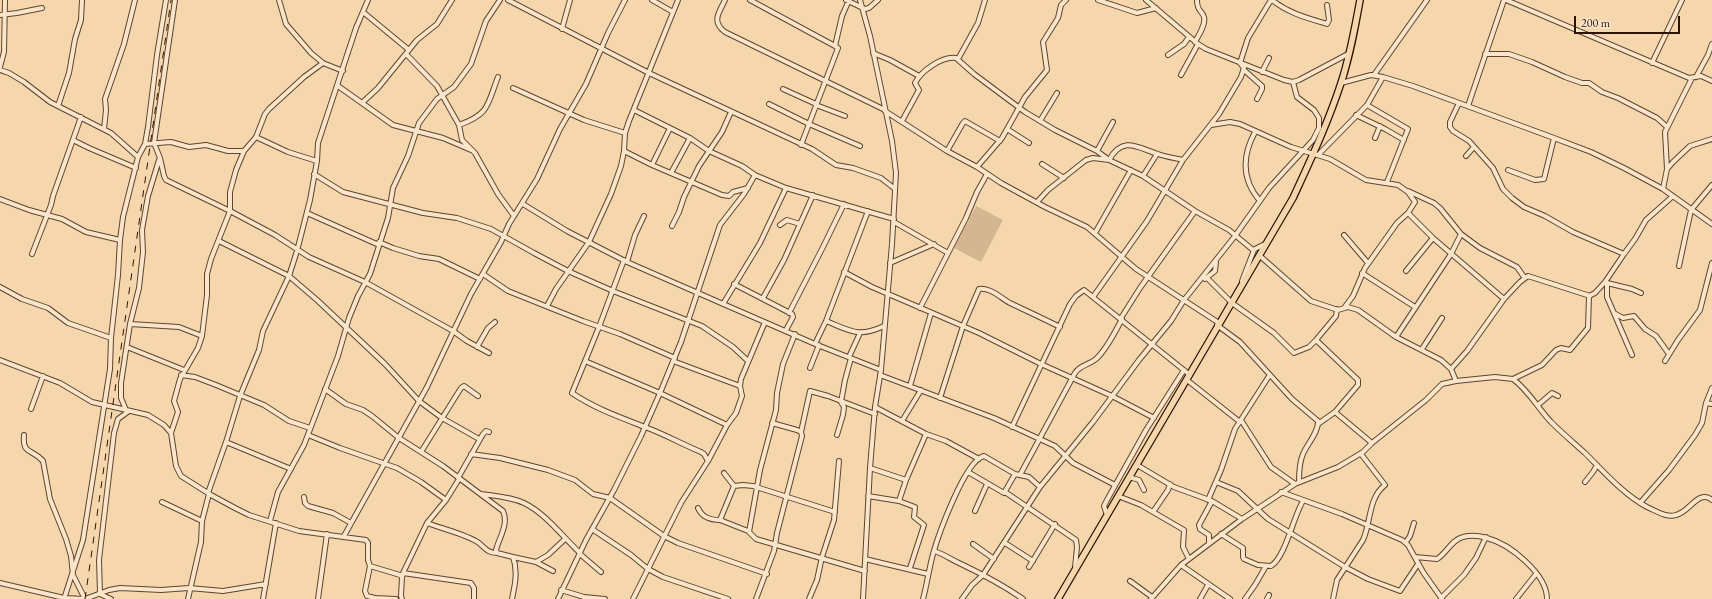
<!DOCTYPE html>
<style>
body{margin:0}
#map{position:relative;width:1712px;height:599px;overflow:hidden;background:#f6d7ad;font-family:"EB Garamond",serif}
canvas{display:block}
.scale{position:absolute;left:1574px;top:16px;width:106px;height:18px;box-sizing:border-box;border:2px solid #2d1303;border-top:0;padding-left:5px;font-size:12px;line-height:14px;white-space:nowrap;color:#2d1303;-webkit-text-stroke:3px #f9e5ca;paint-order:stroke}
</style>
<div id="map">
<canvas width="1712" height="599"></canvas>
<div class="scale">200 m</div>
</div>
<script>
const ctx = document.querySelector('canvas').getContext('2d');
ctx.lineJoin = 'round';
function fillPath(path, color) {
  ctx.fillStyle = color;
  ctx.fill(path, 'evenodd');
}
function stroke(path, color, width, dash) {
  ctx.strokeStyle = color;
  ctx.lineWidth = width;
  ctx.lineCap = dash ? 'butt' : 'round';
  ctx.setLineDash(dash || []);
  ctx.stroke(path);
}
fillPath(new Path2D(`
 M976,206L1003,220L981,262L954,248Z`), '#d4b690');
const minor = new Path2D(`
 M175,0L154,143L160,158L164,176L166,180L230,211L275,235L309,257L365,282L453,331L467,341L489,353
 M279,0L286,24L311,53L323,63L343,71
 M508,0L649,73L812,149L836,165L853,168L881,178L895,189
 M652,0L673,12
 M725,0C719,13 711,21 725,32L885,110
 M750,0L835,46
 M846,0L865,9L869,8L878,0
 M860,0L870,36L892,141L896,173L892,244L881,370L875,407L870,468L863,599
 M1098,0L1137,13L1156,8
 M1146,0L1198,44L1206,49L1284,80L1293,82L1299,80L1348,54
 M1272,0C1288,13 1307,18 1327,24L1329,20L1327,5
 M1506,0L1689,78L1701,76L1712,81
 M363,12L409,50
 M0,15L17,13L42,8
 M562,29L570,0
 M1195,42C1198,36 1206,25 1204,17C1202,10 1197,12 1197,0
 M873,53L890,60L919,76
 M1485,54H1509L1532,62L1565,77L1582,83H1589L1602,92L1618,98L1657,118L1666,126
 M407,55L437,86L459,125L462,140L475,153L498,194L514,216
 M1168,55L1184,44L1189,37
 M958,59L978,23L985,0
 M1652,63L1682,0
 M0,67L4,52L5,0
 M0,70L9,73L24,82L50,102L111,133L138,157
 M1244,70L1262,86V89L1257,99
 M1262,72L1269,58
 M1181,75L1198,44
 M1374,75L1427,0
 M1696,77L1708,55L1712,44
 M1341,83L1371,75L1383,77L1413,86L1554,138L1591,152L1624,168L1663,189L1712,224
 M338,86L393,125L443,138L471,150
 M513,88L584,120L625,133
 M783,89L816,104
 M363,102L378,88L417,40L437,24L452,0
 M1459,103L1450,122V127L1453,131L1469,141L1493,168L1503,189L1512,198L1524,207L1545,216L1573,232L1624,254
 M769,104L809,124
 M816,105L845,116
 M1367,105L1408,129L1387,182
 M58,106L69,73L75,39L81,20L82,0
 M1468,106L1504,0
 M634,110L690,138L709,151L742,166L755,175
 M885,111L947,151L977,167L1001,183L1045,207L1087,227L1136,269L1219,323
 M1356,115L1385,129L1404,140
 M902,121L919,90L915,83C921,71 942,56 956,58L974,74L1025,112L1055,130L1097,151L1109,160L1143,176L1195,211L1229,230L1253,250L1265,244
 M1040,121L1057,93
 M809,124L860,146
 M459,125C490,114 487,105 498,77
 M1211,125L1230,122L1240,124L1291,147L1330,159L1366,180L1398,185L1408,192L1415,202L1408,213L1397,223L1365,268L1353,296L1344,308
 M104,129L106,110L105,99L124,44L135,0
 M1007,129L1029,143
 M1255,132C1242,156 1241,179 1260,201
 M256,137L288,152L317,161
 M1375,138L1380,126
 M73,140L89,148L136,168
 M145,144L171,142L189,147L206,145L228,151H244
 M801,145L838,48L835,46L842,16L849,0
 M624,151L652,165L722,195L729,196L733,192L748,188
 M947,151L963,123L965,121L1000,141
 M1097,151L1113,122
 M1318,155L1367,105L1383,77
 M1466,156L1474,147
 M1042,164L1064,178
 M652,165L670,128
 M977,167L1002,138L1025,97L1047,70L1043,42L1058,18L1061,5L1066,0
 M1667,169L1665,132L1692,78
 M1508,170L1535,180L1544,179L1554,138
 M671,173L690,138
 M314,174L343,192L423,213L457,218L491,229L534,253L568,271L613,291L702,326L733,347L748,361
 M1143,176L1157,154
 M1663,189L1667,169L1673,162L1690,146L1712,139
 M1408,191L1434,203L1440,208L1461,234L1480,248L1517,267L1524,277
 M0,199L29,210L62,219L86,232L120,240
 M1037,202L1048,190L1086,160L1093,158L1109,160C1123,135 1138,148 1158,154C1166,157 1175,158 1183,160
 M523,204L567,231L627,262L815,344L881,370
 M307,213L379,245
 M1408,213L1433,238L1504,299L1467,351L1451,369
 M894,222L948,253
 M780,225L787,220L800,224
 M672,226L679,212L684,197L699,166L722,132L731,112
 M1095,233L1131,170
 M1344,235L1368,263
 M219,241L289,276L317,300L385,364L419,401L442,418L479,439
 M379,242L393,248L419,256L439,259L480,279
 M32,254L51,205L53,196L81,117
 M624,260L599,327L572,393C594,408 619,417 645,427C664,434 682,444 701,452L704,454L708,461
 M627,262L635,235L644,216
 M890,263L934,244
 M1679,266L1691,210L1712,185
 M1406,271L1433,238
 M844,272L872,287L979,333L1041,364L1112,396L1154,418
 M1362,273L1415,307
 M483,274L508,291L583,321L620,334L675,358
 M1207,278L1232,303L1274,333L1294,353L1309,347L1316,340
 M1205,279L1215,271L1216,262
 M1242,281L1254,250
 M1605,282L1607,283V297L1632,355
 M1607,283L1632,289L1641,293
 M734,284L792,314L793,317L786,330
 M0,287L22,299L48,308L68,323L111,338
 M1093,297L1147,221L1183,160L1219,114L1241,77L1244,68L1240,63L1248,38L1271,0
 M763,298L784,260L813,195
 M1504,299L1520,282L1528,276L1590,296
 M723,304L760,243L786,188
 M547,306L556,289L589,242L611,194L621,166L624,151L625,133L629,121L678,0
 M920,308L966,218L977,192L987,174
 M789,313L823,247L844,204
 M1614,313L1623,318L1634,316L1645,329L1656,336L1669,354
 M1121,318L1140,288L1195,211
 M826,321C851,331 858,338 884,326
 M130,324L179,327L202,336
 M1217,325L1240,342L1292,399L1318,421C1319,432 1307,444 1303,454C1299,463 1299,473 1299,482
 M795,334L783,364L777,393L776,410L760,470L749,532L756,539L865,571
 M1396,337L1451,254L1461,234
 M815,344L826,321L868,211
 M127,347L184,370
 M477,347L488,328L495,322
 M1422,349L1442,318
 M849,357L860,333
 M0,360L60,383L92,402L148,415L164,425L171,433L176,466L181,476L211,495L235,508L249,515L299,531L366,540L368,543V560L370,566L400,575L402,577L401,596L402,599
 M585,361L660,393L727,425
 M673,361L740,386
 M1665,361L1678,340L1700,310L1712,263
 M810,368L819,345
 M181,375L195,377L216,385L264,405L289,421L310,428
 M880,375L994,418L1055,446L1073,463L1115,485
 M1513,379L1542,365L1556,350L1561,348L1570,350L1588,328L1589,296L1595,293L1605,282L1624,254L1635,239L1646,220L1673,196
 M1187,380L1240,422
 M1456,381L1495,377L1513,379C1528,390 1538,408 1551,422C1562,433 1574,443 1585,453C1604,472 1624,495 1647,507C1656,511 1667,518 1676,515C1690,512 1698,489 1712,500
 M910,386L931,313
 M325,389L346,404L363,410L372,416L399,438L443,466L503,511C509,524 499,538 496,550L497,553L513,557C518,571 515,585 512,599
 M940,398L963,326L979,289C990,287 1001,298 1010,303C1027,311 1044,319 1060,327
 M1706,403L1712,404
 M1538,405L1552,393L1558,396
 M875,407L926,434L946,441L979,459
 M31,409L43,376
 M126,410L121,398V383L130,324L139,288L143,252L142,230L148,196L159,160
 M1335,412L1372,443
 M1241,420L1271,467L1295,484
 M902,421L921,390
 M1318,424L1335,412L1358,385V380L1316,340L1336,316L1337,309
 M1012,427L1070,304L1076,296L1084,290L1190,375
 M801,432L810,391L828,396L875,414
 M171,433L178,412L174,401L180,379L198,348L202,336L207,295V274L211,259L230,211V192L236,170L244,151L256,137L265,114L269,109L304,77L323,63
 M24,435C22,455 33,449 43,461L50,499L66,539L71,556L73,575L85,599
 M308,435L340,448L397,468L421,482L446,500
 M837,435L843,415L844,407L841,402L845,380L851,358
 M226,442L291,469
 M421,452L461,388L464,386L478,396
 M471,454L500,458L548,470L575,480L593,494L610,498L664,536L678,543L767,574
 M1137,465L1174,487L1212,501L1242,519
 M870,468L906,480
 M968,472L1004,493L1015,474
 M724,473L734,486
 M1020,475L1075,373C1080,365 1089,365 1096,359C1107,349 1115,332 1122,319
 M1129,477L1139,480L1144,490
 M458,478L483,434L486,431L489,432
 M1216,482L1238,491L1268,519L1345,567L1368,579L1400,591L1418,564
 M1585,482L1593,472L1597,465
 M1005,492L1076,540L1077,547L1075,568
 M1281,492L1342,514L1402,540L1408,545L1423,572L1442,599
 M208,493L226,442L240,396L259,350L263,331L289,276L297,251L310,200L317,161L318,143L356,28L368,0
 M481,494C495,496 511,497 524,503C545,513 563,537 580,553
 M868,496L899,501L915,507L914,517L924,525L910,568
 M1118,496L1141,505L1184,530L1183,547L1189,559
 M304,497L305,503L308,506L333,513L351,523
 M1208,500L1221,470L1235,429L1269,376
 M899,501L906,480L926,434
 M162,502L202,521
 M1640,503L1669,470L1695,435L1702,423L1706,403L1712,388
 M698,508C702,517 709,520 720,520
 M975,511L987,484
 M1153,512L1168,490L1170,484
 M1107,515L1104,506L1107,500L1146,430L1184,370
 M270,521L278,492L304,445L338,356L349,318L358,296L370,274L388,218L393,188L408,156L419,123L437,99L454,87L471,64L486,21L500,0
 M427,523C440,528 469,535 479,543C486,549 488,553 497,553
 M592,529L631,555L648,569L663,577L728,599
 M748,531L720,520L734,486L743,485L753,486L835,512
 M1221,534L1243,548V557L1244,559L1258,565L1271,566C1285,558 1294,515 1303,501
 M344,536L427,387L471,294L501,242L509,224L537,179L560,129L586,84L608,33L625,0
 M1406,542L1410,536L1414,523
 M1005,543L1033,561
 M973,544L994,559
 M1209,544V535L1200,529L1199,525L1212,501
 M934,551C944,554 950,559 959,563C982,574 1003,585 1023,599
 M580,554L601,572
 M513,557L536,562L553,571
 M1415,557L1437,559C1447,553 1451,540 1463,537C1470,535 1480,536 1487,538C1510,544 1547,574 1547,599
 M865,559L928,574
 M536,562L548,555L565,539
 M1181,565L1230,599
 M370,566L365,591L367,596L375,598L396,599
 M1029,567L1055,524
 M403,573L471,583L474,588V599
 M402,578L403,573L427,523L446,500L459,479
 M1130,581L1152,597
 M0,583L64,598L85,599L109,590L120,588L161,590L189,588L223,591L266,584
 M561,590L584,597L605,599
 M1442,597L1464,575L1476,558L1486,537
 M64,599L83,540L110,369L111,338L118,275L120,240L123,217L138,157L145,144L148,127L157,55L166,0
 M111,599L100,594L99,560L114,433L118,419L129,411
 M188,599L201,542L202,521L209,494
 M263,599L276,523
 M318,599L327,534
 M558,599L586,540L614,490L641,436L660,393L681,342L720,225L744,194L755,175L786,188L894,219
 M633,599L681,503L708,461L727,425L736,413L742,396L740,386L741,379L765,322
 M756,599L774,551L777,533L802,436L801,432L797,430L772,423
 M809,599L817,580L822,557L834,520L839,461
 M923,599C927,584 929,569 933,554C938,536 965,460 984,456L1015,474L1029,477L1040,487
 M962,599L972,585L983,575L1040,487L1093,422L1139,360L1171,321L1184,300L1235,236L1269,188L1313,140L1319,128V118L1314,110L1297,97L1293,82
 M1151,599L1181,565L1242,519L1295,484L1338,467L1363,452L1372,443L1426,400L1442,384L1456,381L1451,369L1441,360L1396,337L1358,310L1348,307L1338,310L1311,301L1260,256
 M1200,599L1208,585
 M1245,599L1255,585L1266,566
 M1267,599L1269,595
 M1333,599L1337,580L1363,540C1371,523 1368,498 1385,485L1361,454
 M1516,599L1536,574`);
const highway = new Path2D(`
 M1058,599L1293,198C1310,161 1328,123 1341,83C1350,56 1355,28 1360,0`);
stroke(minor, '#5f442e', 6);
stroke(highway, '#2d1303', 8);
stroke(minor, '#f9e5ca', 4);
stroke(highway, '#f6d7ad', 5.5);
stroke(new Path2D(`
 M85,599L171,0`), '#2d1303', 1, [7, 7]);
</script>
